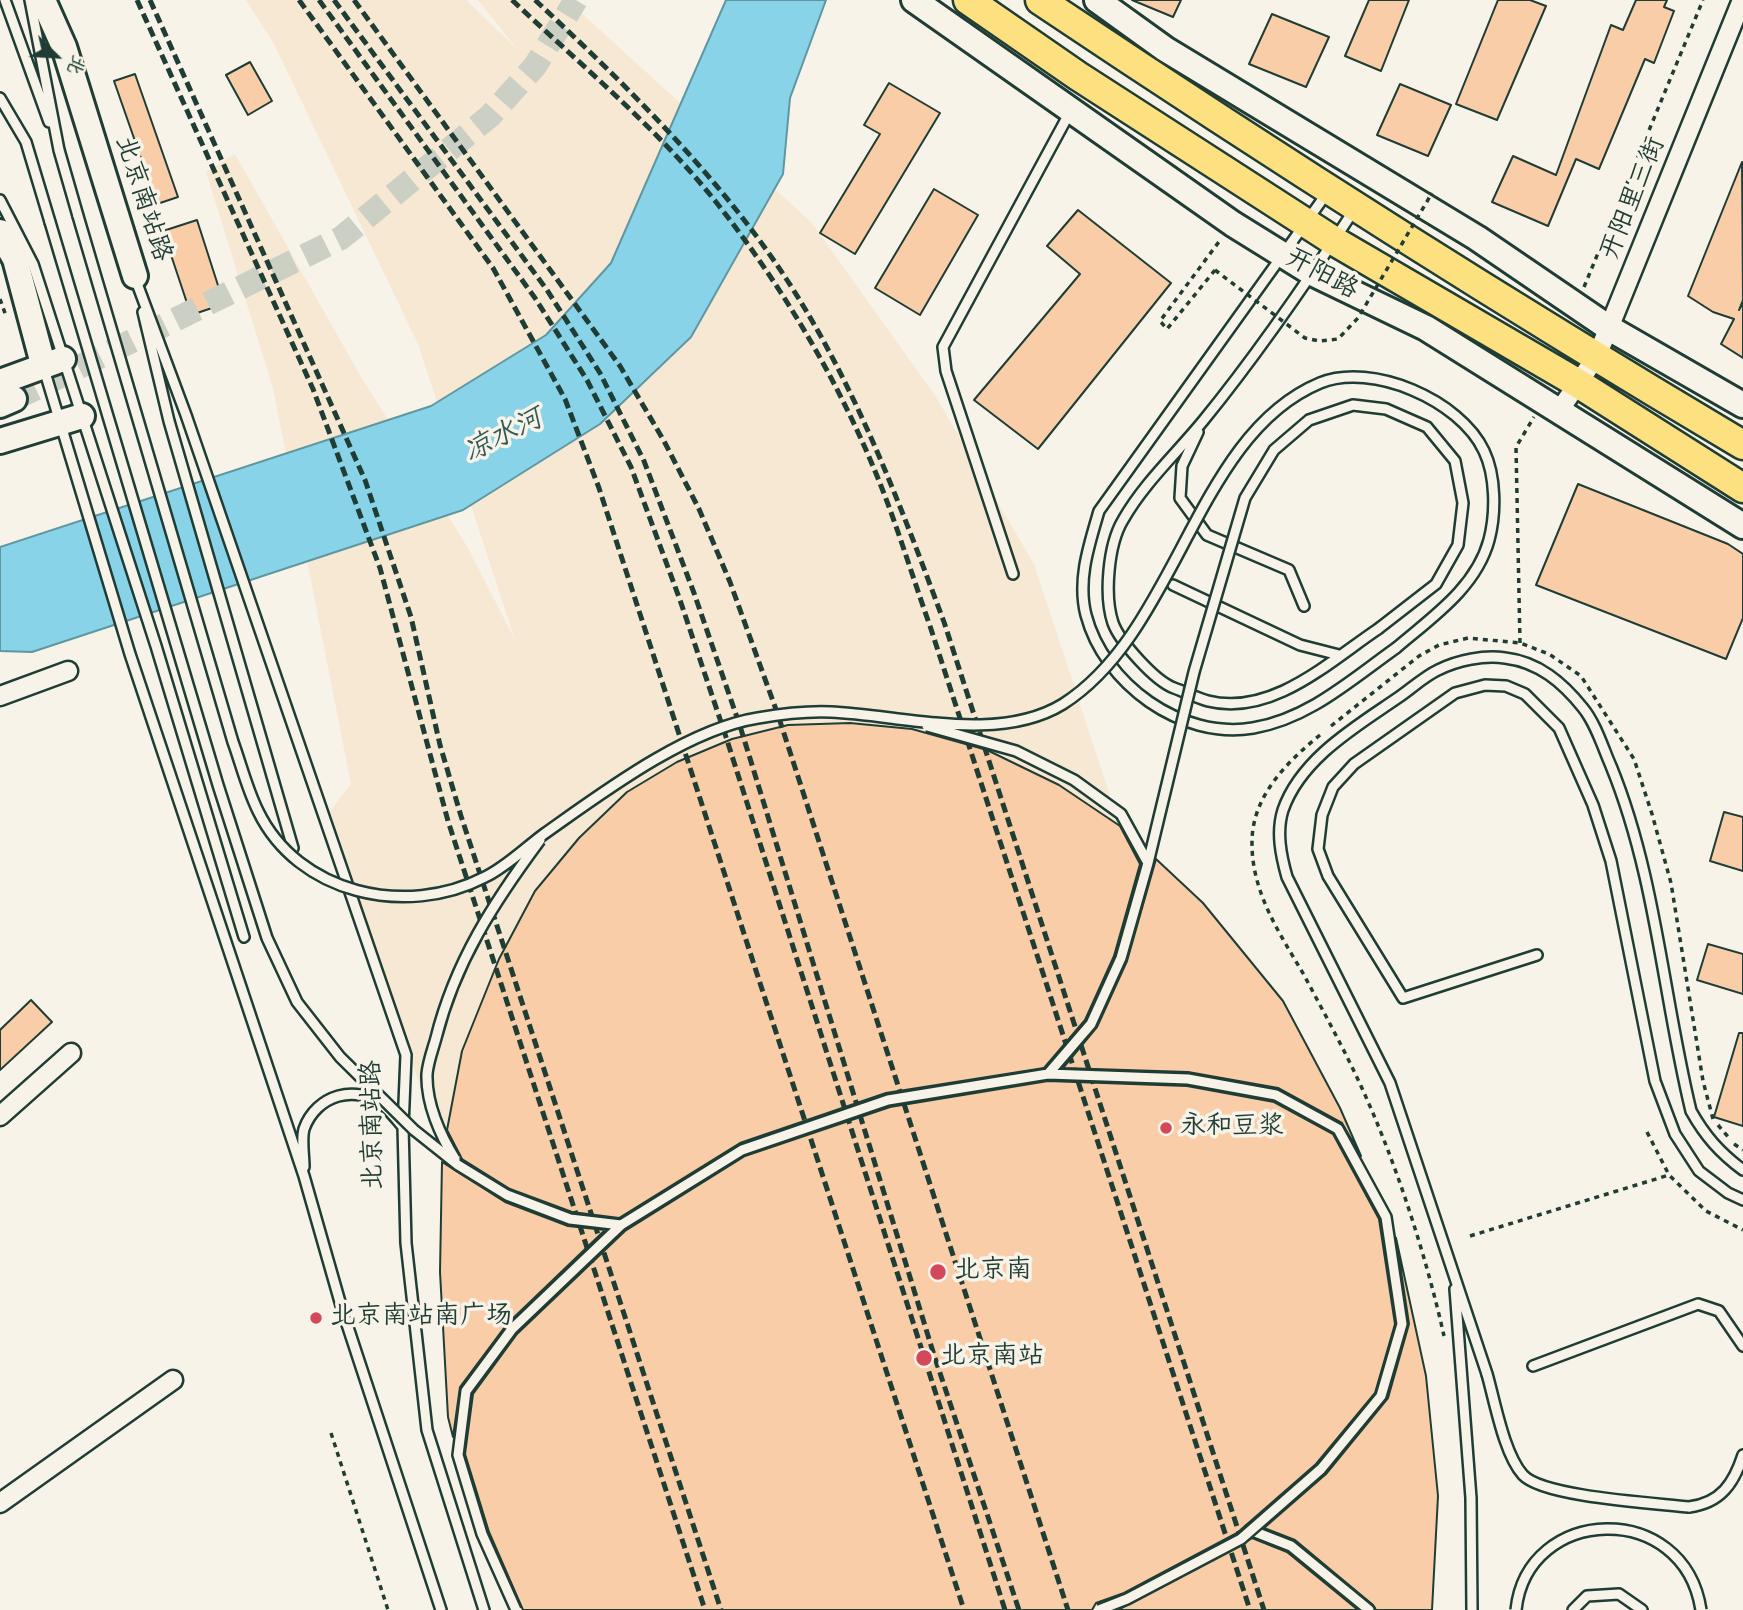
<!DOCTYPE html>
<meta charset="utf-8">
<style>
body{margin:0}
#map{position:relative;width:1743px;height:1610px;overflow:hidden;background:#f7f3e8;font-family:"Architects Daughter","LXGW WenKai TC",sans-serif}
canvas{display:block}
.north{position:absolute;left:21px;top:21px;width:70px;height:70px;-webkit-text-stroke:5px #f7f3e8;paint-order:stroke;rotate:114deg;font-size:19px;font-weight:700;line-height:28px;text-align:center;color:#1f3d34}
.north::after{content:'';display:block;margin:auto;width:24px;height:32px;background:#1f3d34;clip-path:polygon(50% 0,100% 100%,50% 72%,0 100%)}
</style>
<div id="map">
<canvas width="1743" height="1610"></canvas>
<div class="north">北</div>
</div>
<script>
const ctx = document.querySelector('canvas').getContext('2d');
ctx.lineJoin = 'round';
function fillPath(path, color) {
  ctx.fillStyle = color;
  ctx.fill(path, 'evenodd');
}
function stroke(path, color, width, dash) {
  ctx.strokeStyle = color;
  ctx.lineWidth = width;
  ctx.lineCap = dash ? 'butt' : 'round';
  ctx.setLineDash(dash || []);
  ctx.stroke(path);
}
function drawText(font, color, halo, rows, align = 'center') {
  ctx.font = font + ' "Architects Daughter","LXGW WenKai TC",sans-serif';
  ctx.lineWidth = 7;
  ctx.setLineDash([]);
  ctx.textBaseline = 'middle';
  ctx.strokeStyle = halo;
  ctx.fillStyle = color;
  for (const [text, x, y, turn = 0] of rows) {
    ctx.save();
    ctx.translate(x, y);
    ctx.rotate((+turn || 0) * Math.PI / 180);
    ctx.textAlign = isNaN(turn) ? turn : align;
    if (halo) ctx.strokeText(text, 0, 0);
    ctx.fillText(text, 0, 0);
    ctx.restore();
  }
}
fillPath(new Path2D(`
 M246,0H466L517,49L478,0H567L812,223L936,397L1034,564L1377,1610H592L330,811L351,784L273,388L206,172L235,154L360,375L468,548L515,640L418,344L274,44Z`), '#f7e8d4');
const water = new Path2D(`
 M726,0H826L790,98L783,174L691,337L600,424L463,510L32,652L0,651V547L431,406L546,335L611,263Z`);
fillPath(water, '#89d3e9');
stroke(water, '#5f97a1', 2);
const building = new Path2D(`
 M1132,0H1181L1173,17Z
 M1369,0H1409L1381,71L1345,56Z
 M1498,0H1530L1546,6L1497,120L1456,104Z
 M1636,0H1667L1664,7L1674,11L1654,63L1645,59L1599,169L1576,159L1548,226L1492,202L1513,156L1556,175L1611,25L1623,30Z
 M1272,14L1329,37L1306,87L1249,64Z
 M250,62L272,101L248,115L226,75Z
 M135,74L178,197L157,204L114,81Z
 M889,83L940,113L855,254L820,233L880,134L864,125Z
 M1400,84L1451,105L1428,156L1377,135Z
 M1742,162L1743,300L1739,310L1743,303V358L1721,344L1734,319L1713,312L1688,296Z
 M934,189L978,215L920,315L875,288Z
 M1078,210L1171,283L1038,449L974,400L1080,274L1047,246Z
 M197,220L224,304L191,315L163,231Z
 M1578,484L1728,544L1743,554V618L1726,659L1536,585Z
 M850,723L912,729L987,750L1059,785L1120,826L1140,864L1114,956L1085,1020L1044,1068L886,1093L740,1143L619,1218L572,1212L510,1189L462,1159L447,1130L462,1051L499,959L535,891L579,838L627,792L677,762L732,739L788,725Z
 M1724,812L1743,817V871L1710,861Z
 M1156,859L1203,903L1283,1001L1340,1108L1361,1156L1342,1123L1278,1088L1188,1072L1063,1068L1097,1027L1127,961Z
 M1708,944L1743,954V994L1697,980Z
 M31,1000L52,1022L0,1070V1030Z
 M1739,1033H1743V1126L1714,1117Z
 M1048,1081L1187,1086L1274,1102L1333,1134L1379,1219L1395,1324L1375,1393L1316,1464L1237,1533L1124,1593L1096,1603L1092,1610H523L489,1532L465,1454L473,1394L517,1334L625,1231L745,1156L890,1107Z
 M442,1162L505,1202L568,1226L605,1230L507,1324L460,1387L453,1437L448,1417L440,1272Z
 M1396,1238L1426,1376L1438,1496L1432,1610H1376L1373,1605L1295,1540L1264,1528L1326,1474L1388,1398L1409,1324Z
 M1252,1538L1287,1552L1358,1610H1118Z`);
fillPath(building, '#f8cda7');
stroke(building, '#1f3d34', 2);
stroke(new Path2D(`
 M14,399L341,238L490,116L535,66L576,0`), '#cccfc4', 24, [24, 12]);
const lane = new Path2D(`
 M5,0L49,122
 M30,0L59,150L78,216
 M0,98L26,142L50,222
 M1327,193L1099,511C1089,545 1077,580 1086,615C1104,684 1181,740 1253,728C1308,719 1351,680 1396,648
 M0,200L33,264L156,646L244,937
 M1354,210C1307,282 1257,355 1203,421C1176,454 1144,483 1123,520C1108,545 1104,596 1113,623C1120,642 1155,681 1174,688C1185,692 1197,698 1208,701C1272,717 1330,661 1378,629
 M135,278L186,415L406,1055L403,1127L406,1243L427,1430L484,1610
 M143,312L169,421L293,848
 M44,369L130,654L304,1176L342,1309L441,1610
 M1198,432L1182,466L1180,498L1207,535L1289,570L1304,606
 M1013,574L946,371L943,347L1070,112
 M1173,585L1300,645L1339,655
 M1537,955L1403,998L1328,876L1318,849L1322,815L1333,787L1354,764L1455,693L1485,685L1506,686L1525,694L1559,728L1593,805L1611,861L1655,1081L1675,1134L1699,1171L1728,1193L1743,1200
 M304,1167C304,1155 301,1140 304,1129C316,1095 356,1083 384,1106C391,1112 397,1120 403,1127
 M1455,1289L1471,1498L1472,1610
 M1533,1366L1698,1304L1719,1311L1743,1346
 M1487,1374L1390,1083L1287,877C1281,856 1276,832 1283,810C1301,758 1357,726 1399,697C1412,688 1425,676 1438,670C1458,660 1484,655 1505,658C1539,662 1563,683 1583,708C1596,724 1603,748 1611,766C1656,876 1663,996 1691,1111C1705,1136 1720,1153 1743,1170
 M1689,1507C1721,1503 1734,1483 1743,1455
 M1250,1530L1291,1546L1369,1610
 M1573,1610L1587,1596L1619,1594L1642,1610`);
const street = new Path2D(`
 M1559,411L1596,357L1609,328L1742,0
 M0,696L68,671
 M0,1116L71,1053
 M0,1503L173,1380`);
const secondary = new Path2D(`
 M43,0L64,47L135,276
 M914,0L1233,224L1312,273L1426,328L1743,526
 M1097,0L1165,49L1477,238L1609,328L1743,405
 M0,232L15,259L43,364
 M0,382L63,359
 M0,405L14,399
 M0,441L82,416`);
const primary = new Path2D(`
 M968,0L1078,76L1334,241L1579,384L1743,488
 M1040,0C1271,155 1504,303 1743,445`);
stroke(lane, '#1f3d34', 14);
stroke(street, '#1f3d34', 23);
stroke(secondary, '#1f3d34', 30);
stroke(primary, '#1f3d34', 33);
stroke(new Path2D(`
 M1215,270L1167,329L1160,321L1221,239
 M1584,287L1703,0
 M0,299L6,316
 M1520,643L1516,447L1534,417
 M1331,726L1419,656L1439,645L1468,638L1520,643L1549,654L1581,676L1634,759L1652,814L1671,883L1703,1081L1713,1119
 M1320,735C1287,762 1251,797 1252,844C1252,893 1280,934 1304,975C1323,1011 1343,1047 1360,1084C1395,1159 1426,1255 1444,1336
 M1718,1125L1729,1138
 M1647,1132L1669,1175
 M1734,1144L1743,1150
 M1470,1236L1669,1175L1706,1211L1743,1230
 M331,1433L388,1610`), '#1f3d34', 3.5, [5, 5]);
stroke(lane, '#f7f3e8', 9);
stroke(street, '#f7f3e8', 18);
stroke(secondary, '#f7f3e8', 24);
stroke(primary, '#fde080', 28);
stroke(new Path2D(`
 M137,0L313,389L380,568L448,821L705,1610
 M150,0L365,480L411,617L440,745L461,816L721,1610
 M299,0L493,268L565,399L599,488L964,1610
 M319,0L535,298L587,380L631,467L680,600L725,734L1005,1610
 M334,0L547,290L600,373L644,461L694,593L740,726L934,1355L1019,1610
 M354,0L620,366L664,441L699,509L730,582L778,715L1068,1610
 M512,0C581,65 657,128 716,202C784,288 843,388 883,491C900,535 914,581 930,626L1250,1610
 M535,0C624,83 720,177 787,280C856,386 900,504 944,622L1264,1610`), '#1f3d34', 5, [10, 5]);
const laneBridge = new Path2D(`
 M78,216L233,742C241,764 247,789 258,811C298,894 406,918 485,877C506,867 525,848 544,834C602,793 687,729 758,718C781,714 808,711 831,712C902,715 998,744 1063,704C1179,630 1195,435 1320,383C1372,362 1460,400 1484,451C1496,476 1496,514 1489,540C1476,588 1431,618 1396,648
 M50,222L218,785L267,938L297,1002L340,1057L414,1130L458,1165L507,1195L570,1219L621,1225
 M927,726L1016,751L1074,780L1121,814L1148,863
 M1048,1074L1091,1024L1121,958L1148,863L1194,672L1245,498L1274,450L1309,420L1353,405L1386,409L1427,427L1455,461L1463,503L1458,545L1436,584L1378,629
 M455,1159C440,1135 426,1103 427,1074C428,1062 433,1049 436,1038C455,962 494,902 540,840
 M1487,1374C1495,1402 1504,1454 1523,1475C1543,1497 1655,1503 1689,1507
 M516,1610L482,1534L458,1455L466,1391L512,1329L621,1225L742,1150L888,1100L1048,1074L1188,1079L1276,1095L1338,1129L1386,1217L1402,1324L1381,1396L1321,1469L1241,1539L1127,1599L1099,1610
 M1516,1610C1527,1505 1684,1499 1701,1610`);
stroke(laneBridge, '#1f3d34', 14, []);
stroke(new Path2D(`
 M1215,270L1305,338L1319,341L1338,339L1358,318L1432,193`), '#1f3d34', 3.5, [5, 5]);
stroke(laneBridge, '#f7f3e8', 9);
for (const [x, y, r, color] of [
 [1166,1128,7,"#d1495b"],
 [938,1272,9,"#d1495b"],
 [316,1318,7,"#d1495b"],
 [924,1358,9,"#d1495b"]
]) {
  const dot = new Path2D();
  dot.arc(x, y, r, 0, 2 * Math.PI);
  ctx.fillStyle = color;
  ctx.fill(dot);
  stroke(dot, '#f7f3e8', 2.5);
}
drawText('26px', '#1f3d34', '#f7f3e8', [
 ["北京南站路",142,199,72],
 ["开阳里三街",1634,199,-68],
 ["开阳路",1321,275,28],
 ["北京南站路",374,1125,-91]
]);
drawText('26px', '#1f3d34', '#f7f3e8', [
 ["永和豆浆",1180,1128],
 ["北京南",954,1272],
 ["北京南站南广场",330,1318],
 ["北京南站",940,1358]
], 'left');
drawText('italic 28px', '#345b58', '#f7f3e8', [
 ["凉水河",504,437,-27]
]);
</script>
